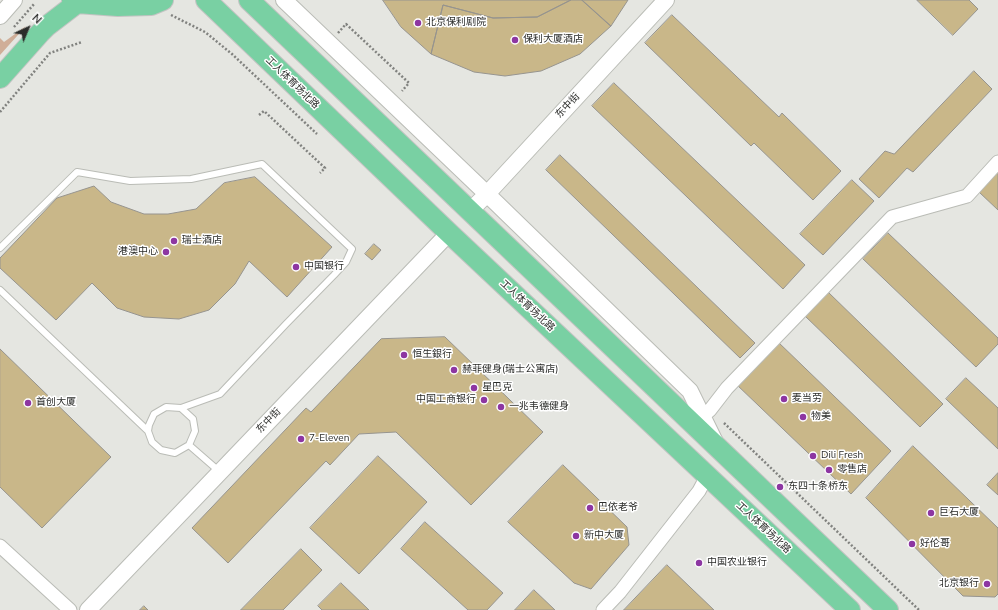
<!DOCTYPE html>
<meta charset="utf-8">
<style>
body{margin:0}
#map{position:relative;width:998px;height:610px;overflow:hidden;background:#e5e6e1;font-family:"Nunito Sans",sans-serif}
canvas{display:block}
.north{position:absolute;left:8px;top:8px;width:40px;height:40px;-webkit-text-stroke:3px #fff;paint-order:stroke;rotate:44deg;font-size:11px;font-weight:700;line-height:16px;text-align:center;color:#2b2c2a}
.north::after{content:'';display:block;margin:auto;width:14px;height:18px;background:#2b2c2a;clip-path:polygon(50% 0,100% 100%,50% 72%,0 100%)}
</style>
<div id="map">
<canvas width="998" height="610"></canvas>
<div class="north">N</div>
</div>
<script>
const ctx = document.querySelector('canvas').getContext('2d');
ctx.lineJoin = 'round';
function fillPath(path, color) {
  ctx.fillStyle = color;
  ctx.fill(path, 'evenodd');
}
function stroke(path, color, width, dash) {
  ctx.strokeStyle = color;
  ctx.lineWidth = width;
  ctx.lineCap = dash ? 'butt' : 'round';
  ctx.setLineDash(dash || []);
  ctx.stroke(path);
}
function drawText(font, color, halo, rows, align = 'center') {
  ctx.font = font + ' "Nunito Sans","Noto Sans SC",sans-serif';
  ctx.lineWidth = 3;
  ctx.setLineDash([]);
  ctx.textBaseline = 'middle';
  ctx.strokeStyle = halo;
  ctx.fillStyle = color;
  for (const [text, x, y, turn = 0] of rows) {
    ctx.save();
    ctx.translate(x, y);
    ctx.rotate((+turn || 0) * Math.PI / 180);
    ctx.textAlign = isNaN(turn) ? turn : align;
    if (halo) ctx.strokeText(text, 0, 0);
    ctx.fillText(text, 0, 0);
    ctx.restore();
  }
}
fillPath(new Path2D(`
 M26,26L0,55V38L4,42Z`), '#d0ae98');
const building = new Path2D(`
 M383,0H571L537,17L493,18L443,5L431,54L401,27Z
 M571,0H582L611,26L580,54L541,71L505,76L474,72L431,54L443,5L493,18L537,17Z
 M582,0H628L611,26Z
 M917,0H969L978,9L953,35Z
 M672,15L779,117L782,113L841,171L813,200L754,143L751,146L645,43Z
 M974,71L992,89L913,172L907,168L879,198L859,179L885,151L894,154Z
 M614,83L805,265L783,289L592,106Z
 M560,155L755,343L740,358L546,170Z
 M998,172V210L979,192Z
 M255,177L332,247L287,297L249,261L235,284L209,310L179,319L144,317L117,308L92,283L56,320L0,268V258L57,198L94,186L111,202L144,214H168L196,209L224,183Z
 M852,180L874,201L823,255L800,234Z
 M888,233L998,338V344L976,367L863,259Z
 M374,244L381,250L372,260L365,254Z
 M827,291L943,404L920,427L804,315Z
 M445,337L543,432L471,505L396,432L359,434L330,465L326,461L228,563L192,528L306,408L311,412L381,339Z
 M777,341L891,451L851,494L736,384Z
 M0,349L111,457L42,528L0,487Z
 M966,378L998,408V449L946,399Z
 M913,446L998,528V594L995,597L963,596L866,498Z
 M378,456L427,502L359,574L310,528Z
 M563,465L627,527L629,545L591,589L574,583L508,522Z
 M998,473V495L987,485Z
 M425,522L503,593L487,610H468L401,549Z
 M301,549L322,570L283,610H241Z
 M667,565L714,610H624Z
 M341,583L369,610H322L318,606Z
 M534,590L555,610H515Z
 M144,606L148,610H140Z`);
fillPath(building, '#c9b789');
stroke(building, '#96948f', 1);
const service = new Path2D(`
 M0,248L77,172L130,181L191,179L262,164L352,249L346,262L334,275L286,324L220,394L181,408
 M0,290L148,431
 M166,407L181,408L193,419L195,431L189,445L175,453L161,450L152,442L148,431L149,425L154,414Z
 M189,445L220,472`);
const minor = new Path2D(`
 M703,416L710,410L727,388L892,217L967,196L998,162
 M0,546L70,610
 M603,610L620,592L699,491L707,476`);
const tertiary = new Path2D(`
 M284,0L487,194L690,391L715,442
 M0,16L14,0
 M470,211L487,194L666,0
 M88,610L449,233`);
const primary = new Path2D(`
 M72,0L77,3L118,6L151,5L163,0
 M206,0L449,233L850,610
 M249,0L888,610
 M0,78L40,33L47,26L77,3`);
stroke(service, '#babcb6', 8);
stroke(minor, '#babcb6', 15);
stroke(tertiary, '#babcb6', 18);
stroke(primary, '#c4c4c3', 22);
stroke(new Path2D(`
 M171,15L205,32L232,54L317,134
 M14,27L35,3
 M338,33L346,24L409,83L402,91
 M0,112L50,53L82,42
 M259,115L264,111L325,168L320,173
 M724,423L919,610`), '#81827f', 2.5, [2, 2]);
stroke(service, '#fff', 6);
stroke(minor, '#fff', 13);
stroke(tertiary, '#fff', 16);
stroke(primary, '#79d0a3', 20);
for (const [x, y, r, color] of [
 [418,23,4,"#8d36a2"],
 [515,40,4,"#8d36a2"],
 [174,241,4,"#8d36a2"],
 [166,252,4,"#8d36a2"],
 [296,267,4,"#8d36a2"],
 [404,355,4,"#8d36a2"],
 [454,370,4,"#8d36a2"],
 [474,388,4,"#8d36a2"],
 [784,399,4,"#8d36a2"],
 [484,400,4,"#8d36a2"],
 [28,403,4,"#8d36a2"],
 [501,407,4,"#8d36a2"],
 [803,417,4,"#8d36a2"],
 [301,439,4,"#8d36a2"],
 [813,456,4,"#8d36a2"],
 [829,470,4,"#8d36a2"],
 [780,487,4,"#8d36a2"],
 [590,508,4,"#8d36a2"],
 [931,513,4,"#8d36a2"],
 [576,536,4,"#8d36a2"],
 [912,544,4,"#8d36a2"],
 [699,563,4,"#8d36a2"],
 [987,584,4,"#8d36a2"]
]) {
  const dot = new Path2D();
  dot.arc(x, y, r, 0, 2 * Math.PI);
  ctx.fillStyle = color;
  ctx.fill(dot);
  stroke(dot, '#fff', 1.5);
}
drawText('10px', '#2b2c2a', '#fff', [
 ["北京保利剧院",426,23],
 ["保利大厦酒店",523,40],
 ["瑞士酒店",182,241],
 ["港澳中心",158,252,"right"],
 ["中国银行",304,267],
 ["恒生銀行",412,355],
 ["赫菲健身(瑞士公寓店)",462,370],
 ["星巴克",482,388],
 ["麦当劳",792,399],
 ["中国工商银行",476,400,"right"],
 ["首创大厦",36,403],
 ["一兆韦德健身",509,407],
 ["物美",811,417],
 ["7-Eleven",309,439],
 ["Dili Fresh",821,456],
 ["零售店",837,470],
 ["东四十条桥东",788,487],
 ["巴依老爷",598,508],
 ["巨石大厦",939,513],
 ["新中大厦",584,536],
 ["好伦哥",920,544],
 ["中国农业银行",707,563],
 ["北京银行",979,584,"right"]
], 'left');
drawText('10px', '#2b2c2a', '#fff', [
 ["工人体育场北路",292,83,44],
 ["东中街",568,106,-47],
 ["工人体育场北路",527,306,43],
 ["东中街",269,421,-46],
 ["工人体育场北路",763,528,43]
]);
</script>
